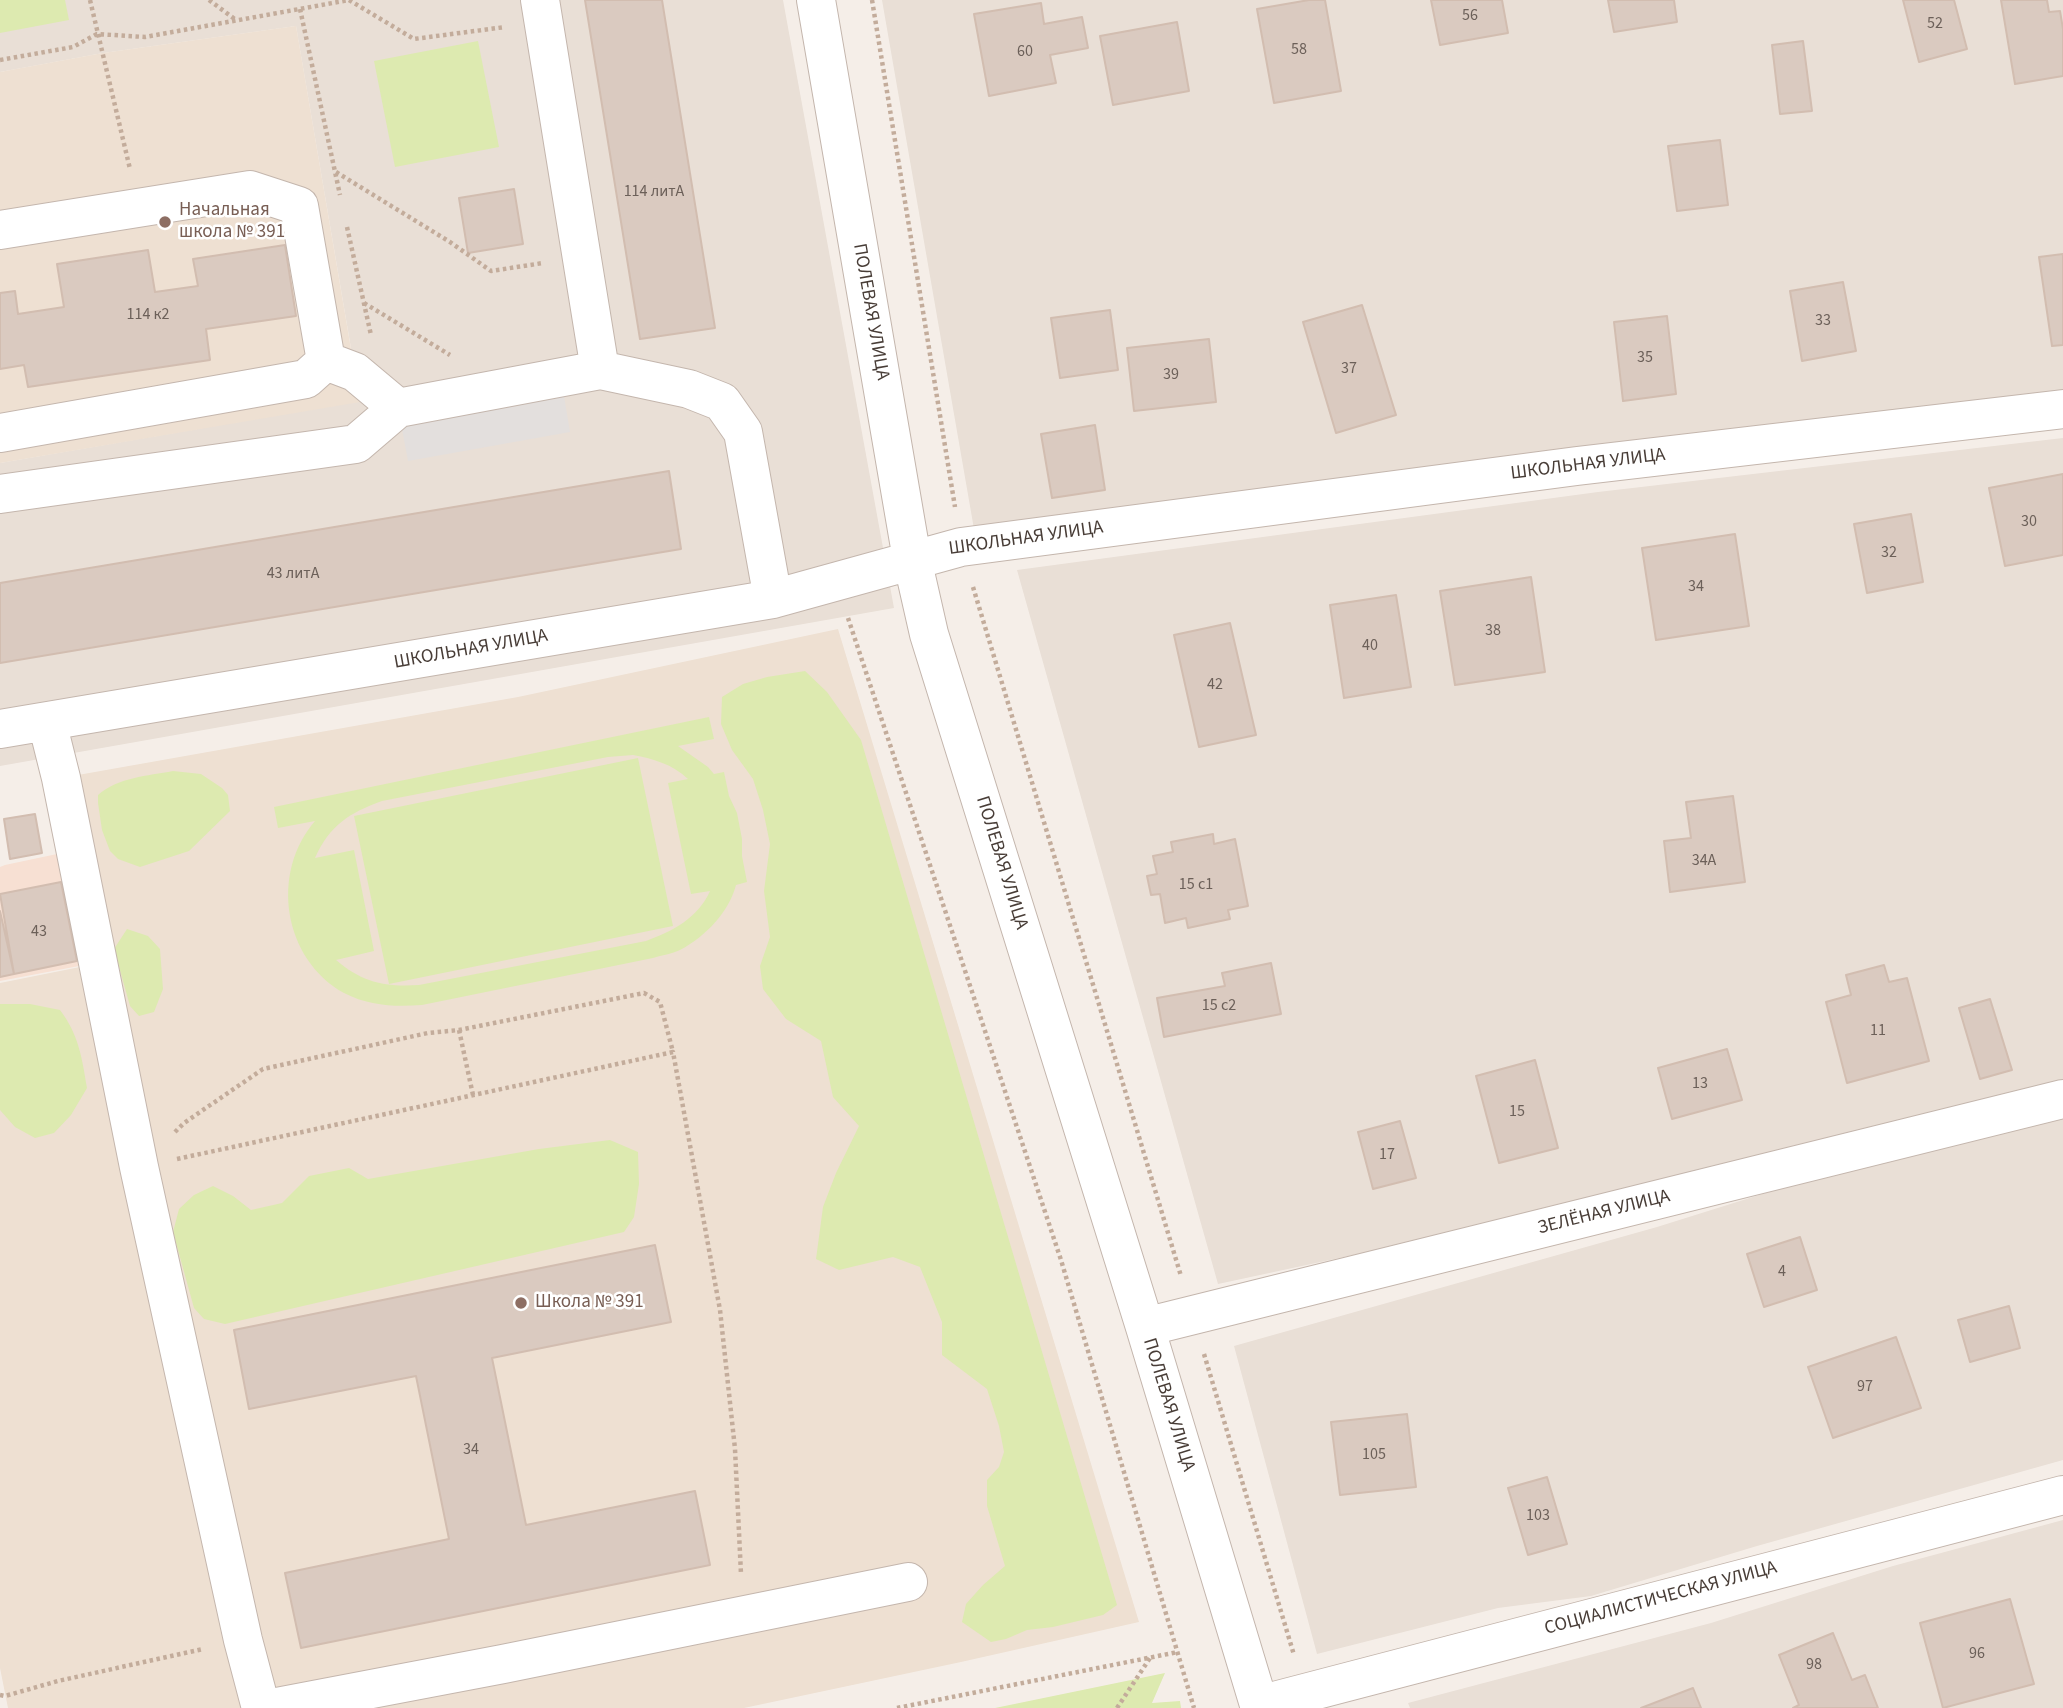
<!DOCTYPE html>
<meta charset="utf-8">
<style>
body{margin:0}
canvas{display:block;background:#f5eee8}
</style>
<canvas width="2063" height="1708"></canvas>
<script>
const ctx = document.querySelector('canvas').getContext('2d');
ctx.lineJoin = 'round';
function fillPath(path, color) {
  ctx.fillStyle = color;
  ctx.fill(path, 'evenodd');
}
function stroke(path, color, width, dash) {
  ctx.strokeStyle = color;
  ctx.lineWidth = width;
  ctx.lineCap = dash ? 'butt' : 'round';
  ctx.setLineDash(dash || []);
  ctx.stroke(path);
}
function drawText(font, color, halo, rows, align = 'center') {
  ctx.font = font + ' "Source Sans 3",sans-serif';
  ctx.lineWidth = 5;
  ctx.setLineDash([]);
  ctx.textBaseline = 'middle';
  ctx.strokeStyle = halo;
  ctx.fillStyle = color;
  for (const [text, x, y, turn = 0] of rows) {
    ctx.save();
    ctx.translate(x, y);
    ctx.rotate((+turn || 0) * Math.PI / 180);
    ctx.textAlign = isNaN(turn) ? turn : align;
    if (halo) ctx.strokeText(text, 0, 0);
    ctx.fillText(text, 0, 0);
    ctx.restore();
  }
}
fillPath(new Path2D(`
 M0,0H783L894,608L0,766V463L360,401L296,26L103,53L0,72Z
 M882,0H2063V400L974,529Z
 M2063,438V1081L1792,1146L1641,1189L1493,1225L1218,1284L1017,570L1598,492Z
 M2063,1118V1460L1757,1546L1591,1596L1498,1608L1317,1654L1234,1346L1657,1227L1887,1155Z
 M2063,1520V1708H1410L1408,1703L1711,1623L1893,1566Z`), '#e9dfd6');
fillPath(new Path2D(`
 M57,854L79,966L0,981V867L5,865Z`), '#f7e0d3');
fillPath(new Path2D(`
 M296,26L360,402L0,463V72L103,53Z
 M838,629L1139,1622L961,1662L744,1708H8L0,1668V983L80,967L61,778L518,697Z`), '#eee0d2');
fillPath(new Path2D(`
 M0,0H65L69,20L0,33Z
 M478,41L499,147L395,167L374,61Z
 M805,671L827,692L861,740L1117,1605L1103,1615L1053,1627L1027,1630L1006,1639L991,1642L962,1622L966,1604L983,1585L1005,1566L987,1506V1480L999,1467L1004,1452L999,1426L987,1389L942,1355V1322L920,1267L893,1257L839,1270L816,1259L823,1207L836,1173L859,1126L833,1097L821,1041L786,1019L763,989L760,966L770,937L764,891L770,844L763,810L753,779L732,750L721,724L722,697L743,684L767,677Z
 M709,717L714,739L678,746L708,767L714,774L724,772L729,796L737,813L742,839V856L747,882L736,885C729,912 705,937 680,950C672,954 662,955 653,958L422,1005C395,1007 369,1006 344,993C283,959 270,873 315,821L278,828L274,807ZM633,755C654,759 672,764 688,779L668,783L691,894L710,891C698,918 673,931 646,941L419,985C385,987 363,983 336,960L374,951L354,850L315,858C330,825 349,813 382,801L608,757Z
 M638,758L673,926L389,984L354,816Z
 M173,771L201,774L222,788L228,795L230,811L189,851L140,867L118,859L110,851L102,830L98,803V795C119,777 147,776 173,771Z
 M127,929L148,936L160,949L163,989L154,1012L139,1016L130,1006L114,949Z
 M0,1004H30L60,1010C79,1035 82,1058 87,1088L71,1115L54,1133L35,1138L15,1127L0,1110Z
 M610,1140L638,1152L639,1184L634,1217L624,1232L225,1324L204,1319L194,1308L173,1232L179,1209L194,1195L213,1186L233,1196L251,1210L282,1203L309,1176L349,1168L368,1179L539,1149Z
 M1165,1673L1152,1703L1180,1701L1181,1708H995Z`), '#ddeab0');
fillPath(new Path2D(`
 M561,378L570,432L408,461L398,408Z`), '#e3dfdd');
const building = new Path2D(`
 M585,0H662L715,328L640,339Z
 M1309,0H1325L1341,91L1274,103L1257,9Z
 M1431,0H1502L1508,33L1440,45Z
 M1608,0H1674L1677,22L1614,32Z
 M1903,0H1954L1967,49L1919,62Z
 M2001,0H2047L2049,12L2060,11L2063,29V76L2015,84Z
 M1041,3L1044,24L1082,17L1088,48L1050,55L1056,83L989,96L974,14Z
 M1177,22L1189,91L1113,105L1100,36Z
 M1803,41L1812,111L1780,114L1772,45Z
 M1720,140L1728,205L1677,211L1668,146Z
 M514,189L523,244L468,253L459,198Z
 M285,245L296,316L206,329L210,360L28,387L24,365L0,369V293L15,291L18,314L64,307L57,264L148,250L155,292L198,286L193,259Z
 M2063,254V345L2052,346L2039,257Z
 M1843,282L1856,351L1802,361L1790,291Z
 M1362,305L1396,415L1336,433L1303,322Z
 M1110,310L1118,370L1060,378L1051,318Z
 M1667,316L1676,394L1623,401L1614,322Z
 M1209,339L1216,402L1134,411L1127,348Z
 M1095,425L1105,490L1052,498L1041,434Z
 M669,471L681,549L0,663V583Z
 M2063,474V555L2005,566L1989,488Z
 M1911,514L1923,582L1867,593L1854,524Z
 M1735,534L1749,626L1656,640L1642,548Z
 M1531,577L1545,672L1455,685L1440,591Z
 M1396,595L1411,687L1344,698L1330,605Z
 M1230,623L1256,735L1199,747L1174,635Z
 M1733,796L1745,882L1670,892L1664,841L1691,838L1686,802Z
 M35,814L42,853L10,859L4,819Z
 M1213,834L1214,844L1235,839L1248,906L1228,910L1230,919L1188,928L1186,918L1165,923L1160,894L1151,895L1147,876L1157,874L1153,856L1173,852L1171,842Z
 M61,882L77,961L14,974L0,894Z
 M0,911L14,974L0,977Z
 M1271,963L1281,1014L1164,1037L1157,998L1225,986L1222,973Z
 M1884,965L1889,982L1907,978L1929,1061L1847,1083L1826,1002L1851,995L1846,975Z
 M1990,999L2012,1070L1980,1079L1959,1008Z
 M1727,1049L1742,1100L1672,1119L1658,1068Z
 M1535,1060L1558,1148L1499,1163L1476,1076Z
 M1400,1121L1416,1178L1373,1189L1358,1132Z
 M1800,1237L1817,1290L1764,1307L1747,1254Z
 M655,1245L671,1322L492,1358L526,1525L695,1491L710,1565L301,1648L285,1573L449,1539L416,1376L249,1409L234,1330Z
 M2009,1306L2020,1348L1970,1362L1958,1320Z
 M1896,1337L1921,1408L1833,1438L1808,1367Z
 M1407,1414L1416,1487L1340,1495L1331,1422Z
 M1547,1477L1567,1544L1528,1555L1508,1488Z
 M2010,1599L2034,1684L1943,1708L1920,1623Z
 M1833,1633L1852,1680L1865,1675L1878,1708H1793L1799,1705L1779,1655Z
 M1693,1688L1701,1708H1641Z`);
fillPath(building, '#dacac0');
stroke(building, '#d2bdb0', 2);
const minor = new Path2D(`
 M540,0L600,370
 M816,0L912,559L929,634L1145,1327L1260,1708
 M0,230L250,190L299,206L326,361L306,379L0,433
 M326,361L355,372L398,408
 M0,494L356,444L398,408L600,370L689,389L722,402L743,432L773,599
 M47,722L61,778L139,1167L243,1640L261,1708
 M0,729L773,599L961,547L1577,466L2063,409
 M1145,1327L2063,1099
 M1259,1705L2063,1495
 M272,1708L503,1664L908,1582`);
stroke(minor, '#c4b6ad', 40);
stroke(new Path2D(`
 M90,0L130,169
 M209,0L236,20
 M349,0L414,39L505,27
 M872,0L955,507
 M300,9L340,195
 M0,60L73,47L97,34L145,37L349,0
 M336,172L450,242L491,271L543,263
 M347,227L371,335
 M364,303L450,355
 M973,587L1181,1276
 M848,618L1061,1260L1194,1708
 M459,1030L473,1095
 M175,1132L184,1123L263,1069L428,1033L459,1030L644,993L660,1002L673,1052
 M177,1159L673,1052L720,1310L735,1449L741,1574
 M1204,1354L1294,1655
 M0,1695L5,1696L58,1681L203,1649
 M897,1708L1178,1652
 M1117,1708L1150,1658`), '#c3ac9b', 4.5, [3.5, 3.5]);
stroke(minor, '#fff', 38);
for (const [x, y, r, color] of [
 [165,222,7,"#8d6e63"],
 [521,1303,7,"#8d6e63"]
]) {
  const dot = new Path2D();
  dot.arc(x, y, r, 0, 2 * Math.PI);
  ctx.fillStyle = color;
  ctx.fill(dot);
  stroke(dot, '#fff', 2.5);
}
drawText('16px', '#6c6059', null, [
 ["56",1470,16],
 ["52",1935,24],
 ["58",1299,50],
 ["60",1025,52],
 ["114 литА",654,192],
 ["114 к2",148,315],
 ["33",1823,321],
 ["35",1645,358],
 ["37",1349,369],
 ["39",1171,375],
 ["30",2029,522],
 ["32",1889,553],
 ["43 литА",293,574],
 ["34",1696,587],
 ["38",1493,631],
 ["40",1370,646],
 ["42",1215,685],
 ["34А",1704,861],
 ["15 с1",1196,885],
 ["43",39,932],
 ["15 с2",1219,1006],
 ["11",1878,1031],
 ["13",1700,1084],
 ["15",1517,1112],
 ["17",1387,1155],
 ["4",1782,1272],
 ["97",1865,1387],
 ["34",471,1450],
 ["105",1374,1455],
 ["103",1538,1516],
 ["96",1977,1654],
 ["98",1814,1665]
]);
drawText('19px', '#785e54', '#fff', [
 ["Начальная",179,211],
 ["школа № 391",179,233],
 ["Школа № 391",535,1303]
], 'left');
drawText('19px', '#483d37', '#fff', [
 ["ПОЛЕВАЯ УЛИЦА",870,312,80],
 ["ШКОЛЬНАЯ УЛИЦА",1588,465,-7],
 ["ШКОЛЬНАЯ УЛИЦА",1026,539,-8],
 ["ШКОЛЬНАЯ УЛИЦА",471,650,-10],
 ["ПОЛЕВАЯ УЛИЦА",1001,863,73],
 ["ЗЕЛЁНАЯ УЛИЦА",1604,1213,-14],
 ["ПОЛЕВАЯ УЛИЦА",1168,1405,73],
 ["СОЦИАЛИСТИЧЕСКАЯ УЛИЦА",1661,1599,-15]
]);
</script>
